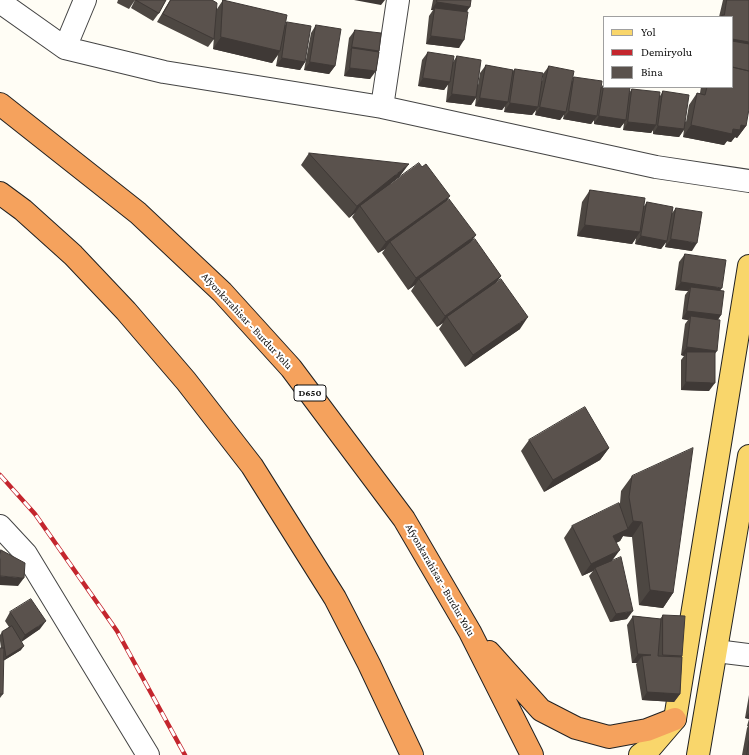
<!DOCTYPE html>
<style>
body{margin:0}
#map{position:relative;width:749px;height:755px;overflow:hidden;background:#fffdf5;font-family:"Crimson Pro",serif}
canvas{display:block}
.legend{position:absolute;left:603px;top:16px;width:130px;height:72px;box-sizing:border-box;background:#fff;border:1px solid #a0a0a0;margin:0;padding:5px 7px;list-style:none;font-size:12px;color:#111}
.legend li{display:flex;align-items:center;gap:8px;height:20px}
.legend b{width:20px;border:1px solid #a0a0a0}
</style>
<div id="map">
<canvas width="749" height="755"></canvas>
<ul class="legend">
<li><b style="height:5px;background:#f9d66b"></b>Yol</li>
<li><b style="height:5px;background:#c4262e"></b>Demiryolu</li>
<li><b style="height:11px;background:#5a524d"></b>Bina</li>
</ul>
</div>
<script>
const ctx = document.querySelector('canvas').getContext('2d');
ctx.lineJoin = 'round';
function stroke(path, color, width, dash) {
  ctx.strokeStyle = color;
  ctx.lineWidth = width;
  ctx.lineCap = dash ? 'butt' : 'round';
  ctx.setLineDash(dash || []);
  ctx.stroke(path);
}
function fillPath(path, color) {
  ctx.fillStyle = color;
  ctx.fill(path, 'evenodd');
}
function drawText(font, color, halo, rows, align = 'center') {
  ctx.font = font + ' "Crimson Pro",serif';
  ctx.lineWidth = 4;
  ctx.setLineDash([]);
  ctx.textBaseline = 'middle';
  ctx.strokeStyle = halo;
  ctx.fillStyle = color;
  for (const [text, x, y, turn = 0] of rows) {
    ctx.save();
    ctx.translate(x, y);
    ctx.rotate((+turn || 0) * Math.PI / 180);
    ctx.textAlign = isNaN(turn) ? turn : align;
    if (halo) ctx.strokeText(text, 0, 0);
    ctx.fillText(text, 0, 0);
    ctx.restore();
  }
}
const minor = new Path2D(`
 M0,2L65,48L164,72L382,107L656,167L749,181
 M65,48L85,0
 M382,107L398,0
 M0,526L26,554L148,755
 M716,651L749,655`);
const major = new Path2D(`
 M640,755L651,747L675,719L749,266
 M698,755L749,456`);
const highway = new Path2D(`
 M0,104L138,213L222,292L291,368L404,519L470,632L532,755
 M0,193L23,210L73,255L126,311L186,381L252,466L335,598L369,664L412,755
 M489,652L541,710L576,728L609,737L647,730L675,719`);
stroke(minor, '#444', 24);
stroke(major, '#222', 24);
stroke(highway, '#222', 24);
stroke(minor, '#fff', 22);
stroke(major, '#f9d66b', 22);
stroke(highway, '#f5a25d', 22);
const rail = new Path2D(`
 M0,475L35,514L117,631L185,755`);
stroke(rail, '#c4262e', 4.5);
stroke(rail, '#fff', 3, [9]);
fillPath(new Path2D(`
 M118,0H135L129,9L117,3Z
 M135,0H166L159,13L153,21L131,8Z
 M170,0H212L217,9L223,0L285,25L287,22L305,62L300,70L276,66L278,55L272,63L213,49L214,37V39L208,47L157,22Z
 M433,0H471L467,12L459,48L426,44L429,16L433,10H431Z
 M723,0H749L746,126L737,138L735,137L731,142L727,141L724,145L683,137L684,130L679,137L653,134V130L651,133L623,130L624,123L620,128L594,124V120L591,124L563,119L564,114L560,120L535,115L536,110L532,115L504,112L505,106L502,110L475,106L476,98L471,105L446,102L448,84L444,90L418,86L422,60L428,52L453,62L457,56L478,85L480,73L486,65L513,71L515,69L542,81L543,74L549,66L572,81L574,77L601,87L604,84L629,93L632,89L660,96L663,91L686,122L689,105L697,93H700L701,87H732V17H719Z
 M316,25L335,66L329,74L304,70L311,33Z
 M355,30L379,51L378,52L370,79L344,76L349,38Z
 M309,153L400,176L390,184L447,200L471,242L501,276L496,283L520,329L465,367L439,329L443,323L437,327L411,291L415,285L408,290L382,253L385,249L378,253L352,217L355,213L349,218L301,165Z
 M590,190L644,206L647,202L672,213L676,208L692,251L665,247L666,242L661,249L635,244L636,238L632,244L577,236L582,202Z
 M685,254L720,291L721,315L718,319L715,353L709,391L681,390V360L684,356L681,355L685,324L688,320L682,319L685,295L688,291L675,290L679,262Z
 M529,440L609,448L600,460L544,492L521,451Z
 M632,476L673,593L663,608L639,605L632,537L623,536L620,541L616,543L612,560L627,619L610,622L589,576L593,571L582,576L564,538L572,526L620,503L621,491Z
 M10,612L40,629L21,641V650L3,661V694L0,698V648H1L0,641V635L2,632L9,627L5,621Z
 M663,615L682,656V657L680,694L674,702L642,700L636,664L637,663H632L627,625L633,616L660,619Z
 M749,695V755H742L747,728L748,726H747L749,719L745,718Z`), '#4d4742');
fillPath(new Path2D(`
 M354,0H385L381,5Z
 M437,2L470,7L464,15L435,8L433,10H431Z
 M431,36L464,40L459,48L426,44Z
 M221,37L280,51L272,63L213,49Z
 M732,39L749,42V51L732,48Z
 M352,47L379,51L373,59L352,48L347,55Z
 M282,58L305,62L300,70L276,66Z
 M310,62L335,66L329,74L304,70Z
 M350,68L376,71L370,79L344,76Z
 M423,78L450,82L444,90L418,86Z
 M452,94L476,97L471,105L446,102Z
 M480,98L508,102L502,110L475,106Z
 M510,103L538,107L532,115L504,112Z
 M540,107L566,112L560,120L535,115Z
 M569,111L597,116L591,124L563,119Z
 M599,116L626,120L620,128L594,124Z
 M628,122L656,125L651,133L623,130Z
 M691,125L733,129L741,125L746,126L737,138L735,137L731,142L727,141L724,145L683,137Z
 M658,126L684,129L679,137L653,134Z
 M409,164L400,176L361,208L360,206L355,213L349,218L357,206Z
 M450,196L441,208L390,242L385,249L378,253L386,242Z
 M585,225L640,232L632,244L577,236Z
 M476,235L468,247L419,279L415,285L408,290L416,278Z
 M641,236L667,241L661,249L635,244Z
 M671,239L697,243L692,251L665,247Z
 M501,276L493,287L447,317L443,323L437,327L445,316Z
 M681,282L722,288L716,296L691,287L688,291L675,290Z
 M687,311L721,315L716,323L691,316L688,320L682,319Z
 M528,317L520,329L465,367L473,355Z
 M687,347L717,351L711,359L687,352L684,356L681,355Z
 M686,382L715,383L709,391L681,390Z
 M609,448L600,460L544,492L553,480Z
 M633,521L642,522L632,537L623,536L620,541L605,548L613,536L627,529Z
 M620,550L611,562L595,568L593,571L582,576L591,564Z
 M0,576L24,578L18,586L0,585Z
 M650,590L673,593L663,608L639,605Z
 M633,611L627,619L610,622L616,614Z
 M46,621L40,629L20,643L25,635Z
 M24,646L21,650L3,661L6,657Z
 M638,654L651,655L642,656L637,663H632Z
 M647,692L680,694L674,702L642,700Z
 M749,713V719L745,718Z`), '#3f3936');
const building = new Path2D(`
 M136,0H166L159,13Z
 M171,0H212L217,3L214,39L163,14Z
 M223,0L287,15L280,51L221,37Z
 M437,0H471L470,7L437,2Z
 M727,0H749V42L732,39V17H722V15H724Z
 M435,8L468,12L464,40L431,36Z
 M287,22L311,26L305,62L282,58Z
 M316,25L341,29L335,66L310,62Z
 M355,30L381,33L379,51L352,47Z
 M732,41L749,44V71L732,67Z
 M352,48L379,52L376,71L350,68Z
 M428,52L454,56L450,82L423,78Z
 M457,56L481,60L476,97L452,94Z
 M486,65L513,70L508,102L480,98Z
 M549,66L574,71L566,112L540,107Z
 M732,67L749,71V109L746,126L741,125L740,130L733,129L732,134L691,125L697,93L705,95L707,87H732Z
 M515,69L543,73L538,107L510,103Z
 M574,77L602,81L597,116L569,111Z
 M604,84V87H630L626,120L599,116Z
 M632,89L660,92L656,125L628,122Z
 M663,91L689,95L684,129L658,126Z
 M309,153L409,164L357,206Z
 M419,163L422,167L426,164L450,196L386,242L360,206Z
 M590,190L645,198L640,232L585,225Z
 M449,199L476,235L416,278L390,242Z
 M647,202L673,207L667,241L641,236Z
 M676,208L702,212L697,243L671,239Z
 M475,239L501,276L445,316L419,279Z
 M685,254L726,260L722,288L681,282Z
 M501,279L528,317L473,355L447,317Z
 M691,287L724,291L721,315L687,311Z
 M691,316L720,320L717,351L687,347Z
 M687,352H715V383L686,382Z
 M585,407L609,448L553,480L529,440Z
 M693,448L673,593L650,590L642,522L633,521L629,497L632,476Z
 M619,503L628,529L613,536L620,550L591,564L572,526Z
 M1,550L25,563L24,578L0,576V559Z
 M621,557L633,611L616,614L595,568Z
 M31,599L46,621L25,635L10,612Z
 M663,615L685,616L682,656L663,655Z
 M633,616L661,619L658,656L682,657L680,694L647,692L642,656L651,655L638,654Z
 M12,626L24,646L6,657L2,632Z
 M0,648H4L3,694H0Z
 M749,741V755H747Z`);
fillPath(building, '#5a524d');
stroke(building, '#3f3936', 1);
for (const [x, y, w] of [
 [310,393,32]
]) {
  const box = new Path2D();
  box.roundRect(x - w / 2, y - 8, w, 16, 3);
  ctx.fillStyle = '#fff';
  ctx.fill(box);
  stroke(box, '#111', 1);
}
drawText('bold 10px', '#111', null, [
 ["D650",310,393]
]);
drawText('11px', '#111', '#fff', [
 ["Afyonkarahisar - Burdur Yolu",247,321,47],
 ["Afyonkarahisar - Burdur Yolu",440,580,60]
]);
</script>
